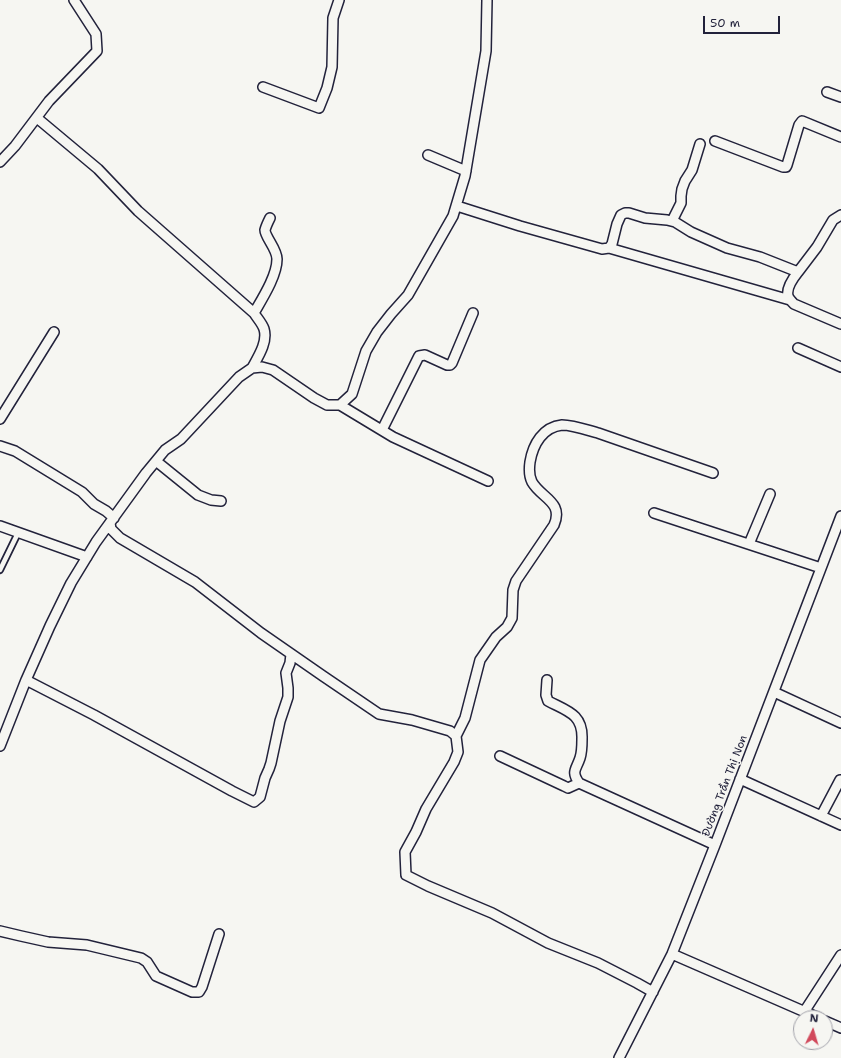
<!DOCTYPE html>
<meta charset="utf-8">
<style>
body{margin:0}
#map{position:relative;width:841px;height:1058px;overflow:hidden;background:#f6f6f2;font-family:"Shantell Sans",sans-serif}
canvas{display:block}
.north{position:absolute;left:793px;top:1010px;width:40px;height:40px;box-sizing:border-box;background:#f6f6f2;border:1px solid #a1a1a9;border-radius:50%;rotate:5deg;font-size:11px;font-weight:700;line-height:16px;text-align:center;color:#22223b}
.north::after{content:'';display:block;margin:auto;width:14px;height:18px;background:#d1495b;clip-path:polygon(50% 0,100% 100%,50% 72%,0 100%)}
.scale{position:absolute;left:703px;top:16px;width:77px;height:18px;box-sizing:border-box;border:2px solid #22223b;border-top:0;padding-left:5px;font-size:12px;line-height:14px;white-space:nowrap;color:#22223b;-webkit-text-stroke:3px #f6f6f2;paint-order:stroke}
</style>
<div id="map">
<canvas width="841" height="1058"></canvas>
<div class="north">N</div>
<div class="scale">50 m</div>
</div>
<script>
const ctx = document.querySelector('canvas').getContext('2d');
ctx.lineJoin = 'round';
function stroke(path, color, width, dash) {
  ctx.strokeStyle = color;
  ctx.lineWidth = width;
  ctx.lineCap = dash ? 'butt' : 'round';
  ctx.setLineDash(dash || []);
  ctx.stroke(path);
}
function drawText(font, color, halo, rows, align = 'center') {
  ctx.font = font + ' "Shantell Sans",sans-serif';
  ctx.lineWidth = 3;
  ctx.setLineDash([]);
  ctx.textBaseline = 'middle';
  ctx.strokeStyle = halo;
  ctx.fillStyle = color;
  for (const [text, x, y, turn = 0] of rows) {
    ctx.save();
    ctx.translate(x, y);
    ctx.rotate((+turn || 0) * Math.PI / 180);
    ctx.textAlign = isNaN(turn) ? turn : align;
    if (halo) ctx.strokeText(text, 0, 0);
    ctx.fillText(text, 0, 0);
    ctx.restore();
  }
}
const lane = new Path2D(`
 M0,570L18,533`);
const street = new Path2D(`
 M263,87L319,108L327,88L332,67L333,18L339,0
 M827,92L841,97
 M37,118L98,169L138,211L254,313C257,318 262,323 264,329C268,342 258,357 252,368
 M715,141L783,167H786L787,165L799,125L802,121L841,137
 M428,155L466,171
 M0,162L15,146L49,101L97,51L96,34L74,0
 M457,206L520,226L602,249L609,248L612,244L617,224L621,215L625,213H629L645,218L667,220L675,222L691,232L727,248L760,257L798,272C794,277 786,288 788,296C789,299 792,302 794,304L841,324
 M672,221L681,203V196L682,189L685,181L692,170L700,144
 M609,248L790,300
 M798,272L817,247L833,220L841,215
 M254,313C262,299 277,276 277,259C277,249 265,237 265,230C266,226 268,222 270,218
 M798,348L841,367
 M340,405L393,437L488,481
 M0,419L54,332
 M382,430L419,356L425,355L447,365H450L452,363L473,313
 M0,446L15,451L82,492L94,504L106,511L114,518
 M156,461L198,495L211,500L221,501
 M654,513L821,568
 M110,523L111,529L120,538L195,582L261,633L323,676L379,714L412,720L450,731L456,736L458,752L454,762L426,809L416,832L405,852L406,875L428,886L492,913L548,943L598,963L637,983L653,992
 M0,526L87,557
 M749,544L770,494
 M26,680L94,715L232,791L254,802L260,797L265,778L269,769L271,763L280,721L288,697V688L286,673L290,663L291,654
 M547,680L546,695L548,701C567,711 583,714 582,739C582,746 582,752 580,758C576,770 571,771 579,783
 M774,692L841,723
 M456,736L465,718L480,660L496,637L507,627L512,618L513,590L516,581L554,525C564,502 541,498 532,482C529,476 529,469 530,462C533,444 543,427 562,425C573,425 587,430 598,433L713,473
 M0,746L26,680L50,626L71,583L96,542L146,473L165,450L181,439L239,377L252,368L262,367L273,370L314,398L327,405H340L352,394L366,351L377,332L391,314L408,295L453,216L465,176L486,51L487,0
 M500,756L564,786L568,788L579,783L715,845
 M740,779L841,825
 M821,816L840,780
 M0,931L21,936L48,942L87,945L141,958L147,962L156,976L192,992H199L202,987L219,934
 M672,954L819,1018
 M804,1012L841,955
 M825,1021L841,1028
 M619,1058L672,954L715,845L841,516`);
stroke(lane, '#22223b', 8);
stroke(street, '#22223b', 12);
stroke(lane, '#f6f6f2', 4.5);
stroke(street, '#f6f6f2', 9);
drawText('11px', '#22223b', '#f6f6f2', [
 ["Đường Trần Thị Non",725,786,-69]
]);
</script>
